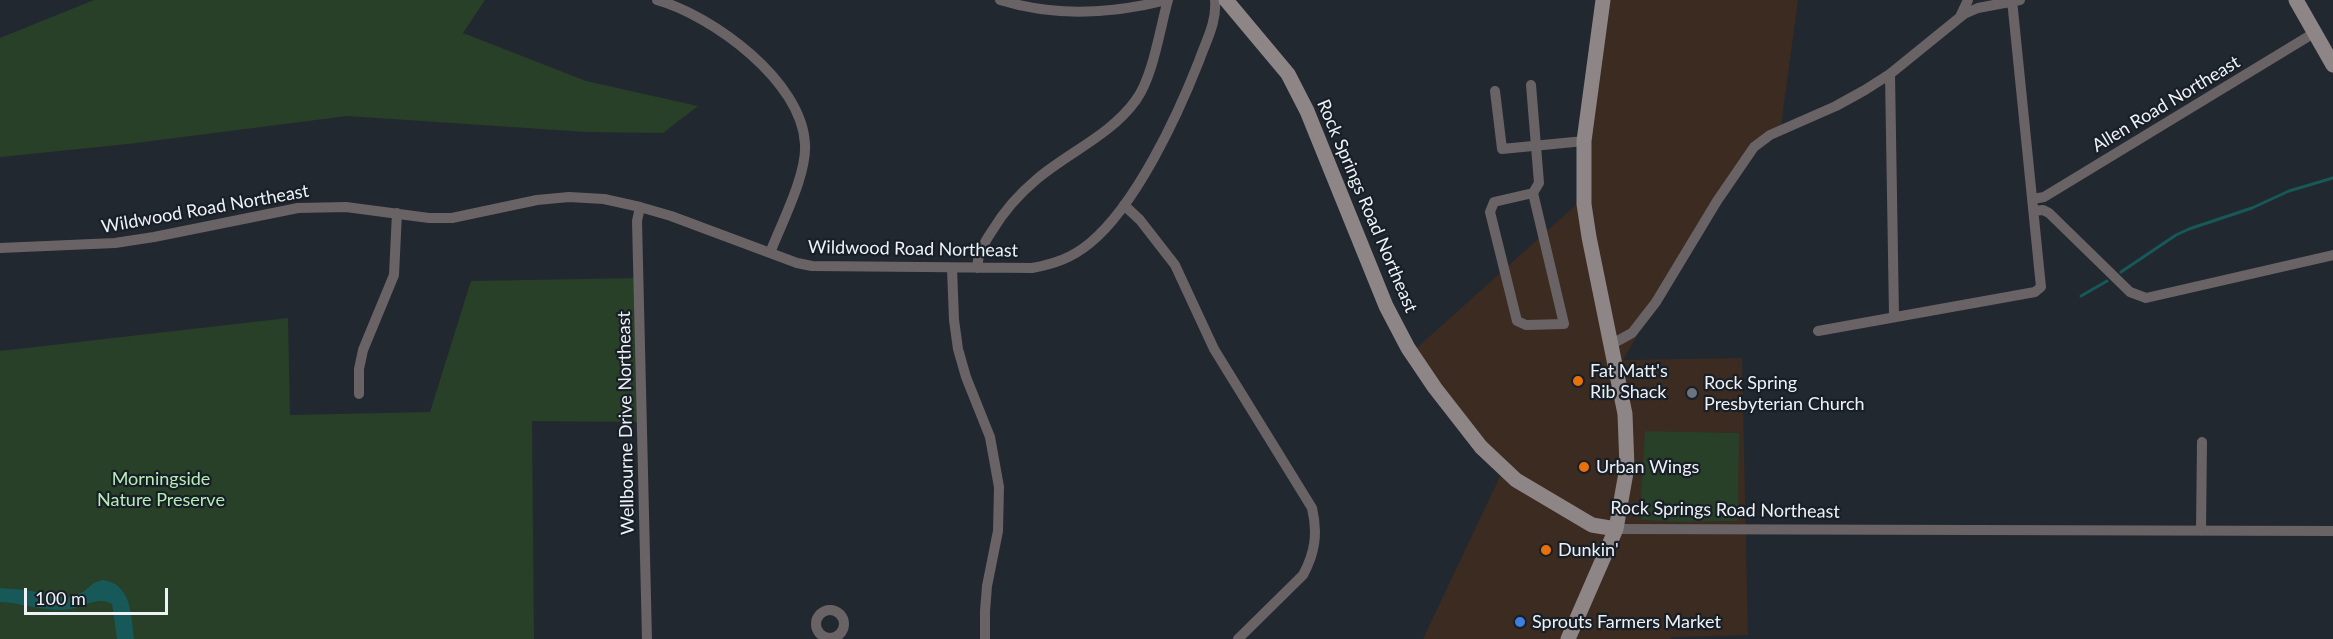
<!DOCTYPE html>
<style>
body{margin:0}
#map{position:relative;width:2333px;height:639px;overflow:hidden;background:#222830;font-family:Lato,sans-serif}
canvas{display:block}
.scale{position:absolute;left:24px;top:588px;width:144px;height:27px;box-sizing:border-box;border:3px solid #eef2f7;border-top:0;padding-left:8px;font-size:18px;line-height:21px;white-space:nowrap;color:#eef2f7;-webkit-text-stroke:4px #181f26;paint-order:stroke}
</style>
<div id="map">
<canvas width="2333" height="639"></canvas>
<div class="scale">100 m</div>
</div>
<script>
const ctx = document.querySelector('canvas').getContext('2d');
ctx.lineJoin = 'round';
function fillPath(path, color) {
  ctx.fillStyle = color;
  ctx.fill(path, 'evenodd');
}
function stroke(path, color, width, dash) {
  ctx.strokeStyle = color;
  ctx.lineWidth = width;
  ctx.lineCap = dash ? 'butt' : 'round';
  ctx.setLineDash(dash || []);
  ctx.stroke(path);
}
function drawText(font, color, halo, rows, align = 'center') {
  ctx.font = font + ' Lato,sans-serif';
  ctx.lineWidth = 4.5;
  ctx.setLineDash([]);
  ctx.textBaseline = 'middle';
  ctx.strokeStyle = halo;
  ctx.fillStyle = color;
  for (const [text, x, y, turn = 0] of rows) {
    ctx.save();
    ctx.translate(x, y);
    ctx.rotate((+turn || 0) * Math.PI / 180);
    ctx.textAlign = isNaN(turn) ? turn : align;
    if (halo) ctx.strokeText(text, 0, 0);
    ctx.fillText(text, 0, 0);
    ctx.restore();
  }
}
fillPath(new Path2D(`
 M1601,0H1798L1781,126L1732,170L1623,360L1742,358L1748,635L1672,637L1671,639H1423L1503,470L1410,354L1587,195Z`), '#3b2b20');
fillPath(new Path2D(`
 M94,0H485L463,33L586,81L698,106L663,133L586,132L347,116L128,144L0,157V38Z
 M640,278L644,422L532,421L534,639H0V351L288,318L290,415L430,412L471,281Z
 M1645,431L1739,433L1738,521L1682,522L1642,520L1640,512Z`), '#283f28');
fillPath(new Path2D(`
 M102,580C132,583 131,616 134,639H117L112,604C99,596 85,606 71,609C47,613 24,603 0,602V588L26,590L67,598L83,592L94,583Z`), '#175858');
stroke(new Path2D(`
 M2121,272L2176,235L2189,229L2252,208L2289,191L2333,178
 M2081,296L2107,281`), '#175858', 3);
stroke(new Path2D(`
 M657,0C713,16 802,81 805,144C807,175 781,224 770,253
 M1000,0C1055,17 1112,14 1167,0
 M1960,17L1968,0
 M1890,74L1894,316
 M1531,85L1539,183L1533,193
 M1495,91L1502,149L1584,141
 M1533,193L1564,324L1526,325L1517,321L1490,212L1494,202Z
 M2033,199L2044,197L2314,33
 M1124,205L1140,220L1175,265L1214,349L1312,508C1318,533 1315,553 1303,575L1238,639
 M640,207L637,221L647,639
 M2034,211L2043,210L2049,213L2130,292L2146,298L2333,255
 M0,248L115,243L154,237L298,208L346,207L429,218H452L537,200L569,197L604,199L640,207L671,216L797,263L812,266L1032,268C1054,264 1072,258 1090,243C1136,205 1177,117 1199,61C1206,41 1217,22 1215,0
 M952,268L954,320L958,349L966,377L990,437L999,487L998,531L987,586L985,611V639
 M977,268C978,253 984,243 992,231C1004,211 1019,194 1037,179C1069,152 1111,135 1136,100C1153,77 1160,28 1168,0
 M1818,331L2035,292L2041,287L2012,0
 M1612,344L1632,333L1656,302L1717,201L1754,147L1770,135L1836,106L1865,90L1890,74L1964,14L1978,8L2020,0
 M359,394V369L363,350L394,275L397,213
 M1616,529L2333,531
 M2201,531L2202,442
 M816 624a14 14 0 1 1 28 0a14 14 0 1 1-28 0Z`), '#696365', 10);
stroke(new Path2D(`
 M1226,0L1288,74L1307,111L1386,306L1408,348L1435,388L1481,447L1516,480L1592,525L1616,529
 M2296,0L2333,65
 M1568,639L1616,529L1627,467L1625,414L1589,237L1584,204V141L1603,0`), '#8e8587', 15);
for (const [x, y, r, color] of [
 [1578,381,6,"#e8710a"],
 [1692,393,6,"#6b7280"],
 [1584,467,6,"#e8710a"],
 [1546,550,6,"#e8710a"],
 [1520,622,6,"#3f7fe0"]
]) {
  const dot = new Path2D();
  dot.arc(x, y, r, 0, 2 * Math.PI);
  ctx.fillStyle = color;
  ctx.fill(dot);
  stroke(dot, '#181f26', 2);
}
drawText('18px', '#eef2f7', '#181f26', [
 ["Allen Road Northeast",2166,104,-31],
 ["Rock Springs Road Northeast",1367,206,67],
 ["Wildwood Road Northeast",205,209,-10],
 ["Wildwood Road Northeast",913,249,1],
 ["Wellbourne Drive Northeast",626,423,-91],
 ["Rock Springs Road Northeast",1725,510,1]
]);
drawText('18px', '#eef2f7', '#181f26', [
 ["Fat Matt's",1590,371],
 ["Rib Shack",1590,392],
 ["Rock Spring",1704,383],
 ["Presbyterian Church",1704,404],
 ["Urban Wings",1596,467],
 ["Dunkin'",1558,550],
 ["Sprouts Farmers Market",1532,622]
], 'left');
drawText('18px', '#b6ecb5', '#181f26', [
 ["Morningside",161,479],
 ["Nature Preserve",161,500]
]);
</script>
